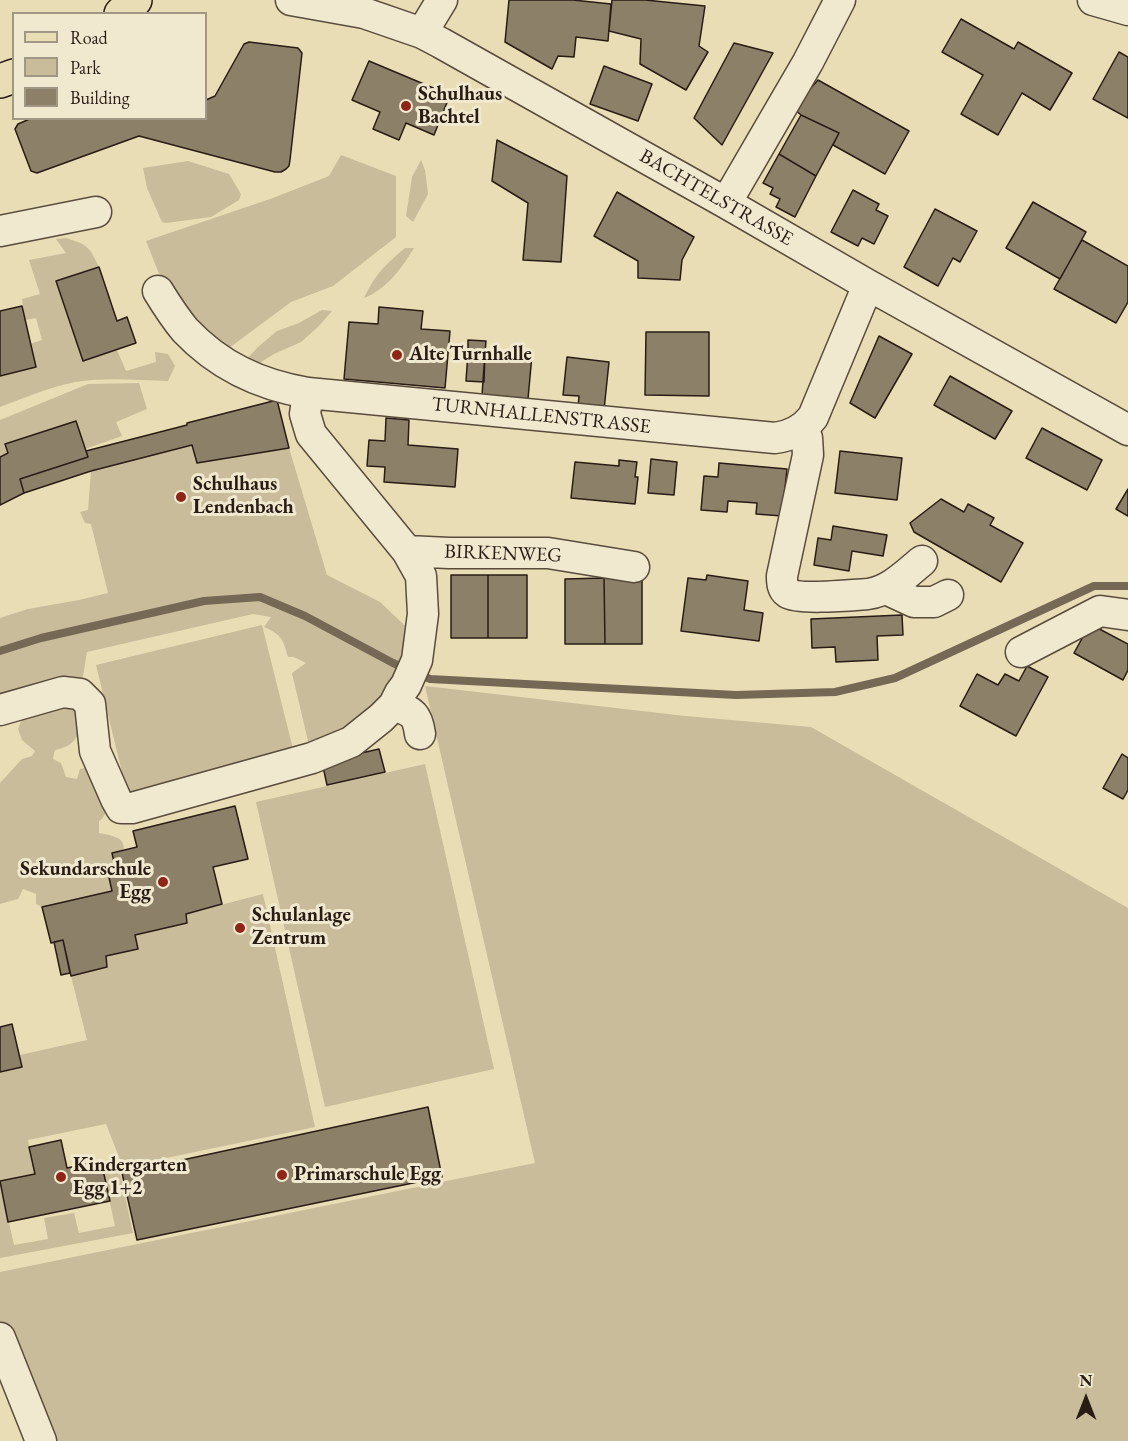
<!DOCTYPE html>
<style>
body{margin:0}
#map{position:relative;width:1128px;height:1441px;overflow:hidden;background:#e9ddb5;font-family:"EB Garamond",serif}
canvas{display:block}
.legend{position:absolute;left:12px;top:12px;width:195px;height:108px;box-sizing:border-box;background:#f1e9cf;border:2px solid #a19785;margin:0;padding:8px 10px;list-style:none;font-size:18px;color:#291c15}
.legend li{display:flex;align-items:center;gap:12px;height:30px}
.legend b{width:30px;border:2px solid #a19785}
.north{position:absolute;left:1056px;top:1369px;width:60px;height:60px;-webkit-text-stroke:4px #f1e9cf;paint-order:stroke;rotate:0deg;font-size:16px;font-weight:700;line-height:24px;text-align:center;color:#291c15}
.north::after{content:'';display:block;margin:auto;width:21px;height:27px;background:#291c15;clip-path:polygon(50% 0,100% 100%,50% 72%,0 100%)}
</style>
<div id="map">
<canvas width="1128" height="1441"></canvas>
<ul class="legend">
<li><b style="height:8px;background:#e9ddb5"></b>Road</li>
<li><b style="height:16px;background:#c8bc9a"></b>Park</li>
<li><b style="height:16px;background:#8d8068"></b>Building</li>
</ul>
<div class="north">N</div>
</div>
<script>
const ctx = document.querySelector('canvas').getContext('2d');
ctx.lineJoin = 'round';
function fillPath(path, color) {
  ctx.fillStyle = color;
  ctx.fill(path, 'evenodd');
}
function stroke(path, color, width, dash) {
  ctx.strokeStyle = color;
  ctx.lineWidth = width;
  ctx.lineCap = dash ? 'butt' : 'round';
  ctx.setLineDash(dash || []);
  ctx.stroke(path);
}
function drawText(font, color, halo, rows, align = 'center') {
  ctx.font = font + ' "EB Garamond",serif';
  ctx.lineWidth = 6;
  ctx.setLineDash([]);
  ctx.textBaseline = 'middle';
  ctx.strokeStyle = halo;
  ctx.fillStyle = color;
  for (const [text, x, y, turn = 0] of rows) {
    ctx.save();
    ctx.translate(x, y);
    ctx.rotate((+turn || 0) * Math.PI / 180);
    ctx.textAlign = isNaN(turn) ? turn : align;
    if (halo) ctx.strokeText(text, 0, 0);
    ctx.fillText(text, 0, 0);
    ctx.restore();
  }
}
fillPath(new Path2D(`
 M341,155L396,176V237L333,286L291,302L225,351L166,291L146,241L273,198L329,176Z
 M421,160L425,170L428,194L413,222L406,216L412,177Z
 M188,161L229,174L241,194L239,200L211,217L166,223L162,222L147,188L143,168Z
 M66,238C88,245 89,246 99,267L56,282L83,361L117,350L126,371L156,362L155,352L168,354L175,366L168,381C138,380 106,377 75,382C50,387 24,398 0,407V376L36,367L30,344L42,340L36,318L25,320L22,299L40,294L29,260L66,253L56,239Z
 M405,248H414C401,269 387,289 364,298C376,273 384,266 405,248Z
 M322,310L332,311L318,327L301,342L274,354L253,367L242,364L258,347L277,331L299,323Z
 M139,383L147,409L116,422L122,436L85,449L76,421L6,443L8,453L0,457V420L88,384Z
 M192,445L197,463L289,448L327,575L380,602L420,640L406,685L312,758L292,673L306,663L294,657H288C283,639 282,635 264,627L271,617L253,614L87,652L80,694L0,710V618L28,609L79,600L108,593L91,524L85,523L80,512L88,510L91,471Z
 M262,625L294,753L127,793L96,665Z
 M425,686L685,716L811,727L1128,908V1441H41L0,1338V1272L535,1163Z
 M75,704L81,729C74,743 71,746 55,750L53,759L61,763L66,777L77,779L80,769L88,767L106,812L102,819L99,821V833C130,838 127,845 116,871L108,873L112,891L42,907L36,904V894L23,889L18,899L0,904V783L22,759L32,756L35,751L22,740L18,729L24,714Z
 M425,764L494,1069L325,1107L256,802Z
 M263,894L315,1127L123,1167L106,1124L28,1140L35,1174L0,1181V1072L22,1067L20,1055L87,1040L71,976L107,967L106,956L135,935L187,923L186,914Z
 M114,1158L121,1177L133,1233L0,1258V1183L14,1245L48,1239L44,1218L74,1213L79,1233L115,1226L101,1161Z`), '#c8bc9a');
stroke(new Path2D(`
 M0,651L41,638L204,601L260,597L305,616L393,663L407,669
 M418,674L430,679L736,695L835,692L895,678L1094,586H1128`), '#756855', 8);
const building = new Path2D(`
 M509,0H573L611,4L608,41L576,37L574,57L558,56L552,69L505,42Z
 M612,0H645L705,6L699,46L708,52L686,90L640,64L641,39L609,31Z
 M961,19L1014,49L1018,42L1072,73L1050,110L1022,93L998,135L961,114L983,75L942,52Z
 M249,42L298,48L302,53L290,160L289,166L286,169L281,172H275L139,136L37,173L31,171L15,129L18,124L32,118H206V100L215,96L244,44Z
 M734,43L773,53L722,145L694,118Z
 M1119,52L1128,57V118L1093,99Z
 M369,61L450,95L434,135L406,123L399,140L373,129L380,112L352,100Z
 M604,66L652,84L638,121L590,104Z
 M818,80L909,131L885,174L833,145L839,133L801,115L793,108Z
 M801,115L839,133L816,176L779,154Z
 M497,140L567,176L561,262L523,260L528,203L492,181Z
 M779,154L816,176L795,217L776,207L780,199L770,194L773,188L763,183Z
 M853,190L879,204L876,210L888,216L874,244L862,238L858,246L831,232Z
 M617,192L694,237L682,260L680,280L638,278V261L594,236Z
 M1033,202L1086,232L1060,279L1006,248Z
 M935,209L977,231L960,262L953,258L938,286L904,267Z
 M1082,240L1128,266V302L1116,323L1054,289Z
 M99,267L117,321L127,317L136,343L83,361L56,281Z
 M22,306L36,367L0,376V311Z
 M379,307L423,311L421,329L450,331L445,388L344,379L349,322L378,324Z
 M646,332H709V396L645,395Z
 M879,336L912,354L875,418L850,403Z
 M468,340L486,341L485,353L468,352Z
 M486,351L532,355L528,399L482,395L485,353Z
 M468,352L485,353L484,382L466,381Z
 M567,357L609,362L604,410L578,407L579,396L563,395Z
 M950,376L1012,411L995,439L934,405Z
 M277,400L289,448L197,463L192,445L91,471L24,493L20,479L88,457L86,451L187,425V423Z
 M386,418L409,420L408,445L458,449L455,487L384,482L385,467L367,466L369,440L385,441Z
 M76,421L88,457L20,479L24,493L0,505V457L8,453L5,444Z
 M1042,428L1102,460L1087,490L1026,458Z
 M840,451L902,458L897,500L835,493Z
 M651,459L677,462L674,495L648,493Z
 M619,460L637,462L635,477H638L635,504L571,498L575,462L619,466Z
 M719,463L787,469L782,516L756,514L757,503L728,501L727,512L701,510L704,476L718,477Z
 M1128,489V516L1116,509Z
 M941,499L964,512L968,504L994,518L990,525L1023,543L1001,582L914,532L910,523Z
 M833,526L887,535L883,556L852,551L849,571L814,565L818,538L831,540Z
 M451,575H488V638H451Z
 M488,575H527V638H488Z
 M707,575L748,581L744,610L763,613L759,641L681,631L688,578L706,580Z
 M604,578L605,644H565V579Z
 M604,578H642V644H605Z
 M902,615L903,635L877,636L878,660L836,662L835,647L812,648L811,619Z
 M1090,624L1128,644V670L1123,680L1074,653Z
 M1027,666L1048,677L1016,736L960,706L977,674L998,685L1005,674L1019,681Z
 M379,749L385,772L327,785L322,762Z
 M1122,754L1128,758V790L1123,799L1103,788Z
 M235,806L248,859L213,867L222,904L186,914L187,923L135,935L138,949L106,956L107,967L71,976L63,940L51,943L42,907L112,891L108,873L116,871L112,853L137,847L133,831Z
 M63,940L70,973L61,975L54,942Z
 M12,1024L22,1067L0,1072V1027Z
 M428,1107L442,1177L137,1240L122,1173Z
 M61,1140L67,1168L101,1161L110,1201L8,1222L0,1181L35,1174L29,1147Z`);
fillPath(building, '#8d8068');
stroke(building, '#291c15', 1.5);
const minor = new Path2D(`
 M291,0L364,13L422,33L441,43L726,203L868,285L1128,430
 M1093,0L1128,10
 M422,33L442,0
 M726,203L808,62L840,0
 M0,231L96,212
 M158,291C166,304 175,318 185,330C219,366 259,385 308,393L775,438C791,436 803,430 813,417L868,285
 M803,428L807,438L808,455L782,576C782,582 782,589 788,593C799,600 853,595 868,594C890,591 906,574 922,561
 M407,551L449,553H548L634,567
 M886,589L914,602H934L948,595
 M1021,652L1100,611L1128,615
 M394,705C412,712 417,713 420,734
 M0,710L63,692L80,694L90,704L95,751L116,799L121,808H132L312,758L351,742L381,718L394,705L400,693L406,685L417,660L423,614L421,576L407,551L311,434L305,414L308,393
 M0,1338L41,1441`);
const major = new Path2D(`
 M121,14L135,0
 M0,81L14,76`);
stroke(minor, '#594c3d', 33);
stroke(major, '#291c15', 36);
stroke(minor, '#f1e9cf', 30);
stroke(major, '#e9ddb5', 33);
for (const [x, y, r, color] of [
 [406,106,6,"#8f2418"],
 [397,355,6,"#8f2418"],
 [181,497,6,"#8f2418"],
 [163,882,6,"#8f2418"],
 [240,928,6,"#8f2418"],
 [282,1175,6,"#8f2418"],
 [61,1177,6,"#8f2418"]
]) {
  const dot = new Path2D();
  dot.arc(x, y, r, 0, 2 * Math.PI);
  ctx.fillStyle = color;
  ctx.fill(dot);
  stroke(dot, '#f1e9cf', 2);
}
drawText('bold 20px', '#291c15', '#f1e9cf', [
 ["Schulhaus",418,95],
 ["Bachtel",418,118],
 ["Alte Turnhalle",409,355],
 ["Schulhaus",193,485],
 ["Lendenbach",193,508],
 ["Sekundarschule",151,870,"right"],
 ["Egg",151,893,"right"],
 ["Schulanlage",252,916],
 ["Zentrum",252,939],
 ["Kindergarten",73,1166],
 ["Egg 1+2",73,1189],
 ["Primarschule Egg",294,1175]
], 'left');
drawText('20px', '#291c15', '#f1e9cf', [
 ["BACHTELSTRASSE",716,198,30],
 ["TURNHALLENSTRASSE",541,416,6],
 ["BIRKENWEG",503,554,2]
]);
</script>
